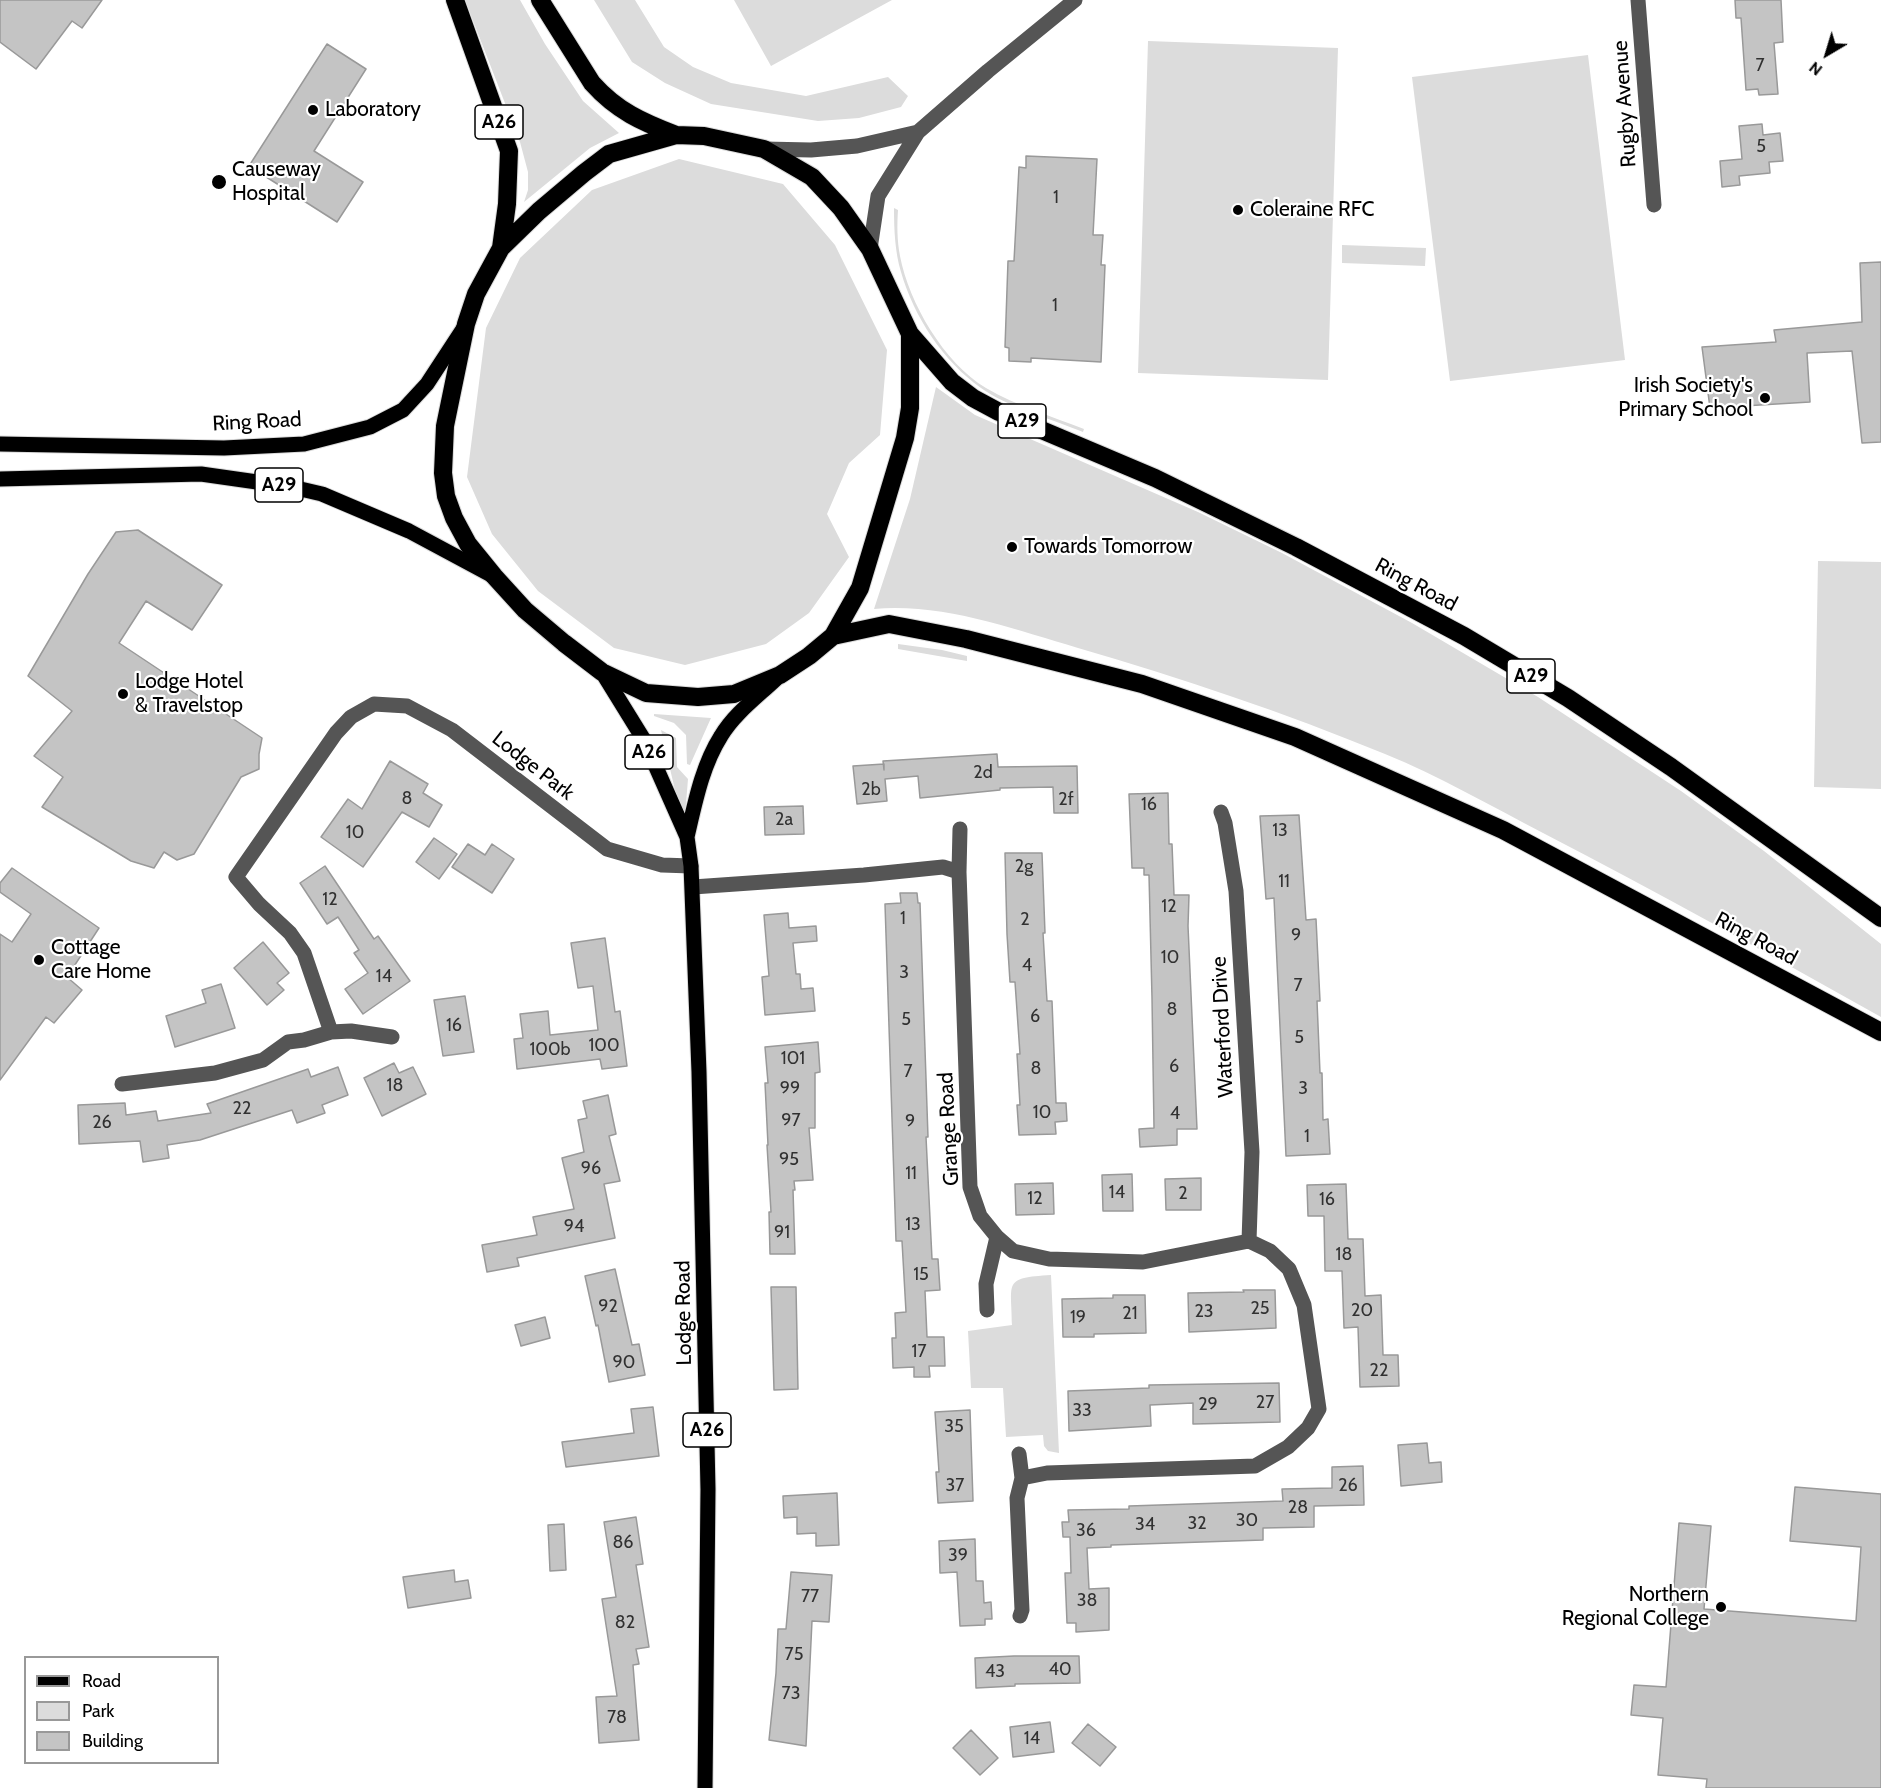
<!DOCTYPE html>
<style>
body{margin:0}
#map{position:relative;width:1881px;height:1788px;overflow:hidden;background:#fff;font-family:Cabin,sans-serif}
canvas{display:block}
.legend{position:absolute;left:24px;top:1656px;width:195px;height:108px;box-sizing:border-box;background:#fff;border:2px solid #999;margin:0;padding:8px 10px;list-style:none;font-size:18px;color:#000}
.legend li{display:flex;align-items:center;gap:12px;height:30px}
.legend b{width:30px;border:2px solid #999}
.north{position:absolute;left:1797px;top:24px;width:60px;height:60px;-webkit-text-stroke:4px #fff;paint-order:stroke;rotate:218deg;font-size:16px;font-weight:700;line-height:24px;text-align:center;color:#000}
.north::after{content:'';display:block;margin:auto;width:21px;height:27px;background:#000;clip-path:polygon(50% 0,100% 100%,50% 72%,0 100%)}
</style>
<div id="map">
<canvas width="1881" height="1788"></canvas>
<ul class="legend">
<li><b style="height:8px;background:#000"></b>Road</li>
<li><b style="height:16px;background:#dcdcdc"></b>Park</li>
<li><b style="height:16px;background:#c4c4c4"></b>Building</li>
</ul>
<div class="north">N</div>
</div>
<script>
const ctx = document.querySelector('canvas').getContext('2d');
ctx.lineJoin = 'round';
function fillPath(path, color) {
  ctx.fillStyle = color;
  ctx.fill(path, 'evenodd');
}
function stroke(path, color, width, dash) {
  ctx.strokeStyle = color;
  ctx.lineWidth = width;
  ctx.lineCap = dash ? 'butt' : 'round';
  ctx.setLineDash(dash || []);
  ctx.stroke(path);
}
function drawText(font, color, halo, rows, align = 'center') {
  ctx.font = font + ' Cabin,sans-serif';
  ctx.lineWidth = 4.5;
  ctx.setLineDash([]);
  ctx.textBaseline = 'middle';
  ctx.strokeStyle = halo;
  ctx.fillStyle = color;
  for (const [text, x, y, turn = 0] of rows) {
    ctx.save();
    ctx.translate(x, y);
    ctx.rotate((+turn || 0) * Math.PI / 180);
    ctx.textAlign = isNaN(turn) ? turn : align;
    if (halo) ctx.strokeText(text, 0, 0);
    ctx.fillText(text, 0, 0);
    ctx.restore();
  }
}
fillPath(new Path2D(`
 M465,0H520L545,44L583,101L619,133L590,148L524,202L528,190V172L520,142Z
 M594,0H635L664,47L693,67L731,83L806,96L888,77L908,96L901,107L859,118L818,121L711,104L665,83L632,62Z
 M734,0H892L771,66Z
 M1148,41L1338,48L1328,380L1138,373Z
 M1588,55L1625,360L1450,381L1412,77Z
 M679,159L783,184L835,245L887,350L880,435L849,463L827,514L849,557L809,613L766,644L685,665L614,648L538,591L492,534L467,477L486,328L520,258L592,190Z
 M894,208L898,210C897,225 897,240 900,256C909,303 944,363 986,388C1017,406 1051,416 1084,429L1083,432C1054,420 1005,406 981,388C943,361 914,317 901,272C895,252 894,230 894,208Z
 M1342,245L1426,248L1425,266L1342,263Z
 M936,387L975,415L1198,512L1282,553L1412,623L1538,697L1681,791L1764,851L1881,944V1017C1769,954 1657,892 1543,833C1491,806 1439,776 1385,754C1285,713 1182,678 1078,648C1012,629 944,603 874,609L910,499Z
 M1818,561L1881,562V789L1814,787Z
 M898,644L942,650L967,656V661L898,649Z
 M654,714L711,718L690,765L687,764L686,735L674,723L654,716Z
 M661,730L676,738L677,767L688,779L685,816H681Z
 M1051,1275L1059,1453L1048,1451L1044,1446L1043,1435L1006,1437L1003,1388H971L968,1331L1012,1325C1012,1282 1002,1278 1051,1275Z`), '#dcdcdc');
const building = new Path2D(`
 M0,0H102L82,28L72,21L36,69L0,42Z
 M1735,0H1781L1783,42L1774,43L1778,94L1759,95L1758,89L1746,90L1741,18H1736Z
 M327,44L366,69L314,151L363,182L337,222L249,166Z
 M1762,124L1763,135L1780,133L1783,161L1769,162L1770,173L1739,176L1740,185L1722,187L1720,161L1742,159L1739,126Z
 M1026,156L1097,159L1093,235H1103L1101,265H1105L1101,362L1031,358V362L1009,361V348L1005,347L1008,261H1014L1019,167L1026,168Z
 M1881,262V442L1862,443L1852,351L1807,353L1810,402L1710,408L1702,347L1776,342L1774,330L1862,322L1860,263Z
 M138,530L222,585L192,630L146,601L119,643L262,738L259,754V769L241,777L194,854L177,860L164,852L154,868L131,861L42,807L63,777L34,756L72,711L28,676L88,574L116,532Z
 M997,754L998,767L1077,766L1078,813H1054L1053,787L1000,788V790L920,798L918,776L885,779L887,801L857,804L853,766L884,764V770L883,761Z
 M390,761L428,784L423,793L442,805L429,827L402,812L363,867L321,837L348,799L362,809Z
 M1168,793L1169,844H1172L1174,895H1189L1188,926L1197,1129H1177V1145L1140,1147L1139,1129L1154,1128L1152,998L1149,875H1144V868H1132L1129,794Z
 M803,806L804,834L765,835L764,807Z
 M1299,815L1306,920L1316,919L1320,1001H1317L1320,1073H1322L1323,1120L1328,1119L1330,1154L1286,1156L1274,898L1266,899L1260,816Z
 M434,838L457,854L439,879L416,862Z
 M468,844L485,855L492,844L514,859L492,893L452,867Z
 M1005,853H1042L1045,933H1043L1047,1001H1052L1056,1103H1066L1067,1121L1055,1122L1056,1134L1019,1135L1017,1105H1020L1017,1054H1020L1015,982H1010L1007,934Z
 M325,866L374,939L378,936L410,981L363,1014L345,989L368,973L354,953L359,950L338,917L327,924L300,883Z
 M12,868L99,928L67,977L82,990L54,1023L46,1017L0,1080V934L12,942L31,914L0,892V883Z
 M900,893H917L918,903H920L928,1137H926L932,1259H938L940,1290L925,1291L927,1337H944L945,1366H929L930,1377H914V1367L893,1368L892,1338H896L895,1313L906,1312L902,1241H896L885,904L901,903Z
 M788,913L789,928L816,926L817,941L793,943L796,974H800L801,989L813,988L815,1011L765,1015L762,977L769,976L764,915Z
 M605,938L615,1012L620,1011L627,1066L602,1069L600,1059L517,1069L514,1039L523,1038L520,1014L548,1011L550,1035L598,1030L593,986L578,988L571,943Z
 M263,942L289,973L277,983L284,990L267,1005L234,968Z
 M221,984L235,1028L175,1047L166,1016L206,1003L202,990Z
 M465,996L474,1052L443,1056L434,1000Z
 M818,1042L820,1072L815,1073V1128H809L813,1180L794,1181L795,1190H793L795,1254H770L769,1212H771L767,1145H768L765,1083H768L765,1047Z
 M394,1063L399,1073L413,1067L426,1094L382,1116L364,1078Z
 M338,1067L348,1095L322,1105L325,1113L297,1123L292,1110L200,1140L167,1145L169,1158L143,1162L140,1141L79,1144L78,1105L125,1103L126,1115L156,1111L158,1121L211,1113L207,1104L308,1069L311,1077Z
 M608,1095L616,1134L609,1136L620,1181L604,1184L615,1238L517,1258L519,1266L487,1272L482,1245L537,1235L533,1217L574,1209L562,1158L584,1152L578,1120L587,1118L583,1101Z
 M1132,1174L1133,1211H1103L1102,1175Z
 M1201,1178V1210H1166L1165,1179Z
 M1053,1183L1054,1214L1016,1215L1015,1184Z
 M1346,1184L1348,1239H1363L1365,1296L1381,1295L1383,1355H1398L1399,1386L1360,1387L1358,1327L1344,1328L1342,1271H1325L1324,1216H1308L1307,1185Z
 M615,1269L632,1345L639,1344L645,1375L609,1382L598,1325L596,1326L585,1276Z
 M771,1287H796L798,1389L774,1390Z
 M1243,1290H1275L1276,1328L1189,1332L1188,1293L1244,1292Z
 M1113,1295H1145L1146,1333L1094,1334V1337H1063L1062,1299L1113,1298Z
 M545,1317L550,1338L521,1346L515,1325Z
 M1279,1383L1280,1422L1193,1424V1403L1150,1405L1151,1426L1069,1431L1068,1391L1149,1388V1385Z
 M653,1407L659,1456L566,1467L562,1442L634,1433L631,1409Z
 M970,1410L973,1501L938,1503L936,1472H939L935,1412Z
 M1427,1443L1429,1463L1441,1462L1442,1482L1401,1486L1398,1445Z
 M1363,1466L1364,1505L1314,1506V1527L1263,1528V1540L1111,1545V1547L1087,1548L1089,1589L1109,1588V1630L1076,1632V1623H1067L1065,1573H1071L1070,1537H1063L1062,1522H1069L1068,1510L1129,1509V1506L1283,1501L1282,1489L1332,1488V1467Z
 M1795,1487L1881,1494V1788H1706L1707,1779L1658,1775L1663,1718L1631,1715L1634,1685L1666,1687L1679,1523L1711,1526L1704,1609L1856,1621L1861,1547L1790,1541Z
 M837,1493L839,1545L816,1546V1533L797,1534V1517L784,1518L783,1496Z
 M636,1517L643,1564L636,1565L649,1647L636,1649L639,1664L633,1665L639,1740L599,1743L596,1697L617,1696L602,1599L616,1597L604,1522Z
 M564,1524L566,1570L550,1571L548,1525Z
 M975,1539L976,1581H983L984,1603L991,1602L992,1619H985V1625L960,1626L957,1572L940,1573L939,1541Z
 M454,1570L455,1582L468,1580L471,1598L408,1608L403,1577Z
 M791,1572L832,1575L829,1622L812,1621L806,1746L769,1740L776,1673L778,1629H786Z
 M1014,1656H1079L1080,1683L1015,1684V1686L976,1688L975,1658Z
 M1050,1722L1054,1752L1013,1757L1010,1727Z
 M1088,1724L1116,1747L1100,1766L1072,1743Z
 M971,1730L998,1758L980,1775L953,1748Z`);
fillPath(building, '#c4c4c4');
stroke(building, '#999', 1.5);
const major = new Path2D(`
 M0,444L224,448L304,444L370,427L403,410L427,384L463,329
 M0,479L201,474L292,487L322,494L409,531L491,575
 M602,672L644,740L687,837L691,866L699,1072L708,1489L705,1788
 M687,837C695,803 702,766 721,736C734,714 757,697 776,679`);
const highway = new Path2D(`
 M455,0L509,151L507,204L501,248
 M540,0L592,83C617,111 642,122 676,135
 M676,135L704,136L764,149L812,177L841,208L870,249L910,334V408L905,438L860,588L833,636L809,656L780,675L734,694L698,697L646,693L602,672L564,643L525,610L494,576L468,544L454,518L446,496L443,473L445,426L466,324L476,294L501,248L539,211L584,173L609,154Z
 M910,334L952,382L973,398L999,412L1155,478L1296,547L1464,636L1568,698L1671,767L1881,918
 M833,636L889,624L966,639L1142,684L1295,737L1503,830L1881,1032`);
stroke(major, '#dbdbdb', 17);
stroke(highway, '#dbdbdb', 20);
stroke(new Path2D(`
 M1638,0L1654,205
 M764,149L811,150L857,146L918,132
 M870,249L878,196L918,132L988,71L1075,0
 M1221,812L1225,823L1236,891L1252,1152L1249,1241
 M959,872L960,829
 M693,887L864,875L943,867L959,872L970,1187L980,1216L997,1237L1013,1251L1049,1259L1143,1262L1249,1241L1270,1251L1289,1269L1304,1305L1319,1409L1308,1428L1288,1447L1255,1466L1047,1473L1022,1478L1017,1498L1022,1610L1020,1616
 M331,1032L304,953L290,933L259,904L236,877L336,733L351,717L374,704L407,706L452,730L607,849L662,865L691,866
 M122,1084L215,1073L263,1060L288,1042L304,1040L331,1032L351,1031L392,1037
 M987,1310L986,1284L997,1237
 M1019,1454L1022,1478`), '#555', 15);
stroke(major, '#000', 15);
stroke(highway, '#000', 18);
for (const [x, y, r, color] of [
 [313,110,6,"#000"],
 [219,182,8,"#000"],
 [1238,210,6,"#000"],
 [1765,398,6,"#000"],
 [1012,547,6,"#000"],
 [123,694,6,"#000"],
 [39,960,6,"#000"],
 [1721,1607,6,"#000"]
]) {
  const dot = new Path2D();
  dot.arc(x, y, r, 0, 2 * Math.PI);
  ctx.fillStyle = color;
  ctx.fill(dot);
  stroke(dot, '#fff', 2);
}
drawText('18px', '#313131', null, [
 ["7",1760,66],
 ["5",1761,147],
 ["1",1056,198],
 ["1",1055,306],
 ["2d",983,773],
 ["2b",871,790],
 ["8",407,799],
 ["2f",1066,800],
 ["16",1149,805],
 ["2a",784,820],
 ["13",1280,831],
 ["10",355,833],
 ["2g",1024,867],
 ["11",1284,882],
 ["12",330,900],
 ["12",1169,907],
 ["1",903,919],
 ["2",1025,920],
 ["9",1296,936],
 ["10",1170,958],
 ["4",1027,966],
 ["3",904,973],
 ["14",384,977],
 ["7",1298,986],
 ["8",1172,1010],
 ["6",1035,1017],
 ["5",906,1020],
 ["16",454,1026],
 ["5",1299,1038],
 ["100",604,1046],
 ["100b",550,1050],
 ["101",793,1059],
 ["6",1174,1067],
 ["8",1036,1069],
 ["7",908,1072],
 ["18",395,1086],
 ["99",790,1089],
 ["3",1303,1089],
 ["22",242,1109],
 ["10",1042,1113],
 ["4",1175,1114],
 ["97",791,1121],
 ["9",910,1122],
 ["26",102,1123],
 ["1",1307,1137],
 ["95",789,1160],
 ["96",591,1169],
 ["11",911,1174],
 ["14",1117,1193],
 ["2",1183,1194],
 ["12",1035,1199],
 ["16",1327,1200],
 ["13",913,1225],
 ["94",574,1227],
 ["91",782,1233],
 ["18",1344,1255],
 ["15",921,1275],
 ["92",608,1307],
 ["25",1260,1309],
 ["20",1362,1311],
 ["23",1204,1312],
 ["21",1130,1314],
 ["19",1078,1318],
 ["17",919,1352],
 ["90",624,1363],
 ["22",1379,1371],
 ["27",1265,1403],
 ["29",1208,1405],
 ["33",1082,1411],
 ["35",954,1427],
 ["37",955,1486],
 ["26",1348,1486],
 ["28",1298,1508],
 ["30",1247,1521],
 ["32",1197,1524],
 ["34",1145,1525],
 ["36",1086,1531],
 ["86",623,1543],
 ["39",958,1556],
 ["77",810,1597],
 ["38",1087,1601],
 ["82",625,1623],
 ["75",794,1655],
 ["40",1060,1670],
 ["43",995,1672],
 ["73",791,1694],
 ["78",617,1718],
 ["14",1032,1739]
]);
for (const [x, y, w] of [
 [499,122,48],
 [1022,421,48],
 [279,485,48],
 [1531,676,48],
 [649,752,48],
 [707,1430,48]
]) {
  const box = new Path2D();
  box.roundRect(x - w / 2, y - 17, w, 34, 4.5);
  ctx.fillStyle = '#fff';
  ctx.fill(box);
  stroke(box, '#000', 1.5);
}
drawText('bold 20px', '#000', null, [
 ["A26",499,122],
 ["A29",1022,421],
 ["A29",279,485],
 ["A29",1531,676],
 ["A26",649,752],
 ["A26",707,1430]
]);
drawText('21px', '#000', '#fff', [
 ["Rugby Avenue",1625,104,-94],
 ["Ring Road",257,422,-3],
 ["Ring Road",1416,585,28],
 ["Lodge Park",533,766,38],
 ["Ring Road",1756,939,28],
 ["Waterford Drive",1223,1027,-93],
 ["Grange Road",949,1129,-93],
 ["Lodge Road",684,1313,-91]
]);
drawText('21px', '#000', '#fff', [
 ["Laboratory",325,110],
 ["Causeway",232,170],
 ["Hospital",232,194],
 ["Coleraine RFC",1250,210],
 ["Irish Society's",1753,386,"right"],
 ["Primary School",1753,410,"right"],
 ["Towards Tomorrow",1024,547],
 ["Lodge Hotel",135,682],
 ["& Travelstop",135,706],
 ["Cottage",51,948],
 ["Care Home",51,972],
 ["Northern",1709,1595,"right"],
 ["Regional College",1709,1619,"right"]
], 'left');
</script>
